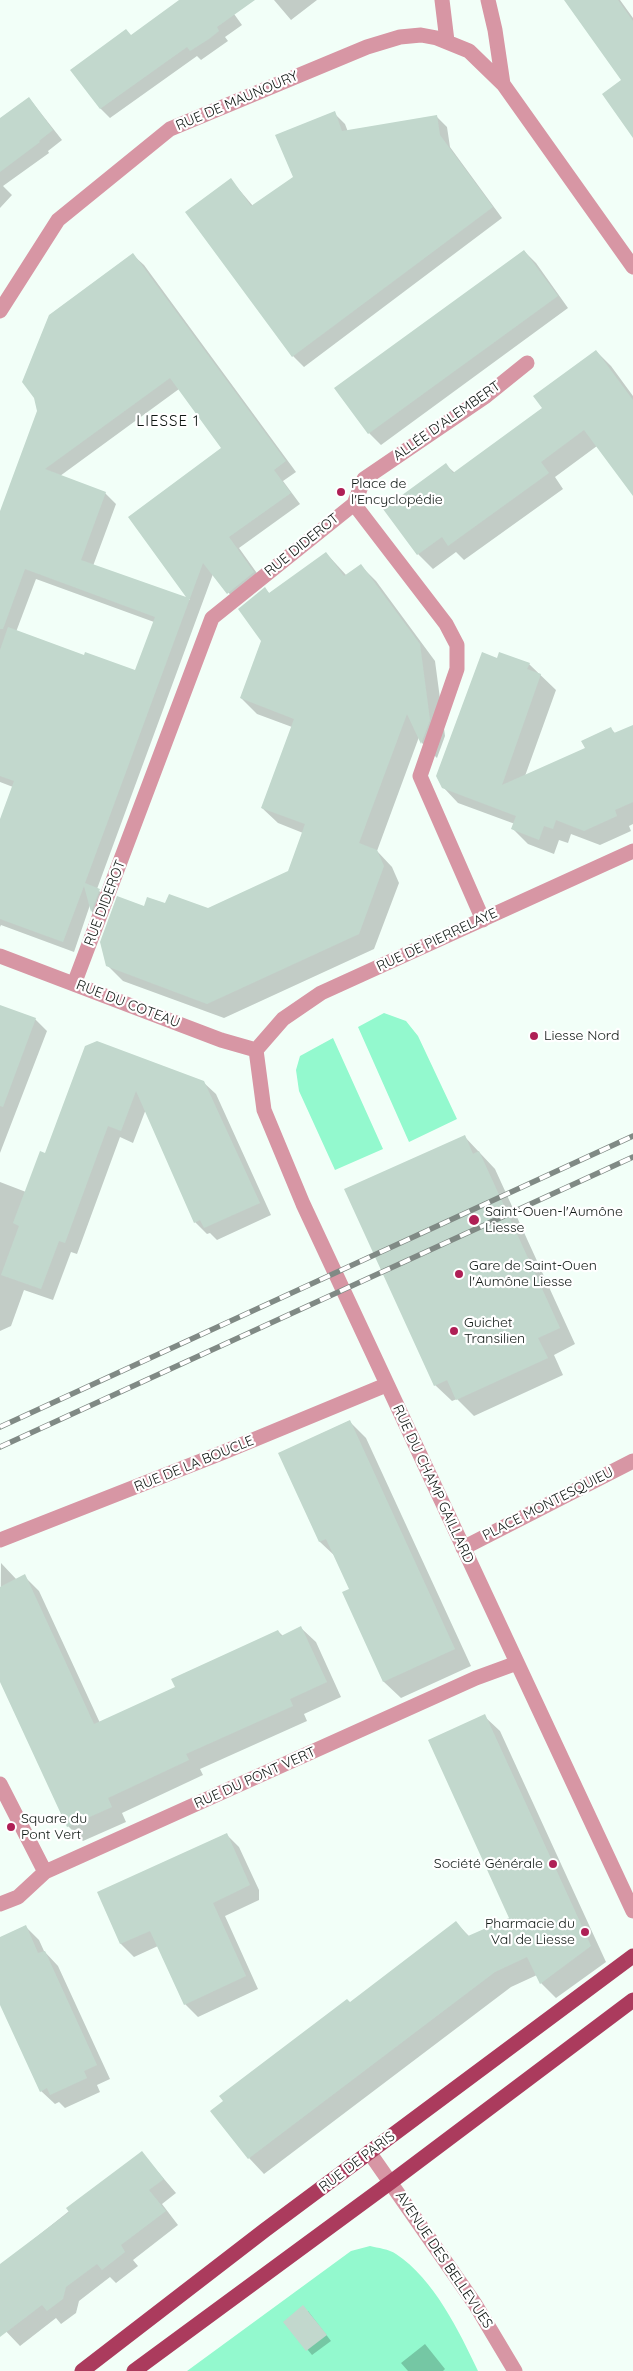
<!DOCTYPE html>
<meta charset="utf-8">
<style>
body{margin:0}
canvas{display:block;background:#f2fff8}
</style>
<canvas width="633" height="2371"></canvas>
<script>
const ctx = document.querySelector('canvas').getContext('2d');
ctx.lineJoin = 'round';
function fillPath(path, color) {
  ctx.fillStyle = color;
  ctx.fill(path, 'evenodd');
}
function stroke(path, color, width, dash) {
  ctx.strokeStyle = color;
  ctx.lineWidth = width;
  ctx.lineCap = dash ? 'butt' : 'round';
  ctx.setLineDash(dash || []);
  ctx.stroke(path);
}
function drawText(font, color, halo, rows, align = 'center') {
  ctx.font = font + ' Quicksand,sans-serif';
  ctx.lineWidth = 4.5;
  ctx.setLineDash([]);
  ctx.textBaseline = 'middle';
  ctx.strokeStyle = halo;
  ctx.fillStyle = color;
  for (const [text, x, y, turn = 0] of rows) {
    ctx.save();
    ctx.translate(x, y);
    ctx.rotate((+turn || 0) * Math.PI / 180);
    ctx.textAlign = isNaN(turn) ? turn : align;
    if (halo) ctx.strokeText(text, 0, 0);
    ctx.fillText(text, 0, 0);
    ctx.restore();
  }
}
fillPath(new Path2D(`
 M384,1013L406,1021L418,1036L457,1119L409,1142L358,1027Z
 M333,1038L383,1149L335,1170L299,1091L296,1070L300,1056Z
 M370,2246C378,2248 389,2249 396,2254C434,2279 459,2331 478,2371H187L351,2251Z`), '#93f9ce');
fillPath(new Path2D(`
 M181,0H224L242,25L225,37L228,41L201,60L197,56L110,118L100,108L131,36Z
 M274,0H317L291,20Z
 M565,0H620L633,18V136L623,81Z
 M29,98L62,140L48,151L49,153L3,186L12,195L0,208V120Z
 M334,113L345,124L348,132L437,117L447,127L450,147L502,218L304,367L293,356L231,180L253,206L294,177Z
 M524,251L536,263L568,308L381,445L369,433L336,388Z
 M133,255L144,265L296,472L283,481L300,504L239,548L264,583L238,604L213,574L97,889L110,901L102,921L92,912L90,905L74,952L1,925L0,927V823L13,787L0,782V514ZM179,389L223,449L129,517L190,600L93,566L116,504L105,493L60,476ZM36,579L154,622L136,672L85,657L16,632Z
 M596,351L611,366L633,396V494L597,446L555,477L563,489L464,560L456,552L433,569L418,554L446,465L455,473L544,408Z
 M326,553L347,576L361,566L376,581L435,661L445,736L437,758L422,743L419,737L377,851L392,867L399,883L374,949L224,1018L123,981L107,965L144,907L166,905L208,910L289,872L303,833L278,823L262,808L292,727L257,714L241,698L262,640L265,589L270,594Z
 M498,659L529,664L556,690L525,776L587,749L611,729L616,734L633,726V824L629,826L631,831L600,845L571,834L568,843L559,840L554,854L528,844L513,829L515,824L458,803L443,787Z
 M0,1006L35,1019L47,1031L0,1153Z
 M86,1047L203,1082L216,1094L271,1215L217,1240L210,1233L207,1234L195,1222L146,1109L133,1143L120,1137L77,1254L71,1252L53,1300L24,1290L11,1326L0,1331V1182L26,1192L46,1154Z
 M464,1136L495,1169L575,1344L554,1355L563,1375L474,1416L457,1399L452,1401L435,1385Z
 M349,1421L366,1438L471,1666L401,1698L384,1682L344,1593L351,1590L336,1557L320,1542L280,1453Z
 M1,1563L17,1580L24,1576L39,1591L100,1723L177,1688L278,1631L283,1636L301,1628L316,1642L341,1697L304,1714L307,1721L200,1769L203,1775L122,1813L126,1822L83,1841L68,1826L0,1679Z
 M484,1716L500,1731L606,1962L556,1998L541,1983L537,1975L511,1987L264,2174L249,2158L350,2004L456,1923L470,1937L510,1918Z
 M226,1834L239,1847L259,1890V1900L225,1916L258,1989L198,2017L185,2004L158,1946L134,1957L121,1944L99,1893Z
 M25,1926L39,1940L44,1951L58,1966L110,2079L97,2085L100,2092L65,2108L59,2102L55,2104L41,2091L0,2002V1938Z
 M142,2153L176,2193L162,2204L178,2225L133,2260L138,2266L116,2283L110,2277L79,2301L76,2313L61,2324L56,2318L20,2346L0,2325V2266Z
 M308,2311L331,2341L312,2355L285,2322Z
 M425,2344L445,2369L443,2371H408L401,2363Z`), '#0003');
fillPath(new Path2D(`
 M179,0H255L217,27L219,31L209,39L190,51L187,47L100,109L70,70L126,29L131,35Z
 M564,0H618L633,21V138L602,94L621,80Z
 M29,97L53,130L39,141L40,142L0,172V118Z
 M335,111L342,131L437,115L440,135L493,207L292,357L185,212L231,178L251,206L293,177L275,135Z
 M524,250L558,296L368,434L334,388Z
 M133,253L286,461L274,470L291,493L229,537L254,572L227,594L203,563L85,883L100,889L91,912L84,886L63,942L0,919V819L14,781L0,776V650L8,627L84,655L85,652L135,670L155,617L25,569L3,629H0V511L37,411L34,398L22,382L49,315ZM170,378L221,448L128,517L186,597L81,560L106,492L45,469Z
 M596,350L633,400V496L584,430L541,462L549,473L448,546L442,537L417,555L383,509L446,463L453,473L542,408L533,396Z
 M326,552L344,576L361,564L420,644L430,720L421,744L407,714L359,843L377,850L384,866L359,934L207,1004L106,966L100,942L117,896L144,906L147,897L165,903L169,894L208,908L288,871L305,824L261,808L294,719L240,698L261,641L238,609L265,587L269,593Z
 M482,652L497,658L499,652L530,663L527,669L541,674L502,785L585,748L581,741L611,727L614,733L633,725V802L615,810L617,816L584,831L556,820L553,829L544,826L539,840L511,829L516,816L442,788L436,776Z
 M0,1005L36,1018L3,1107L0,1106Z
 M97,1041L204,1081L260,1203L204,1228L200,1220L194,1223L136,1091L121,1131L108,1126L65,1243L59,1241L41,1289L1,1275L19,1226L13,1223L40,1151L45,1153L85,1046Z
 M465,1135L473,1154L479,1151L560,1328L538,1338L548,1358L456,1400L447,1380L434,1386L344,1189Z
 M350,1420L455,1649L383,1682L342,1592L349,1589L326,1539L319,1542L278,1453Z
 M25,1574L94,1724L175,1687L171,1679L278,1630L281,1636L301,1626L327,1682L290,1699L293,1706L186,1754L189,1760L108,1798L112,1807L67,1827L0,1682V1587Z
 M485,1714L591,1946L540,1984L527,1957L495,1972L248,2159L210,2111L223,2101L219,2096L347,1999L350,2002L456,1921L468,1936L509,1918L428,1740Z
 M227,1833L250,1885L213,1903L246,1976L184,2005L150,1931L120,1944L97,1892Z
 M26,1925L38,1953L45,1951L97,2065L84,2071L87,2078L50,2095L47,2088L40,2092L0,2005V1937Z
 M142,2151L164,2179L149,2190L166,2211L121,2245L125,2252L102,2270L97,2264L66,2287L63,2299L47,2311L42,2305L0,2337V2264L69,2212L66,2208Z
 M303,2305L327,2335L306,2351L283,2322Z`), '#c2d8cd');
stroke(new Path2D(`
 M442,0L447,41
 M488,0L495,30L503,84
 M0,311L58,220L170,129L367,47L400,37L421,35L437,38L469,51L503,84L633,267
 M354,504L364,479L486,396L527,363
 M0,956L221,1040L256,1050
 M74,984L212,618L354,504L446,624L457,645V669L420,776L483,920
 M256,1050L264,1110L303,1204L633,1911
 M256,1050L283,1019L321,993L633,851
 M0,1540L224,1452L386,1385
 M463,1548L633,1461
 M0,1784L45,1872
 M0,1904L18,1897L45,1872L476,1678L517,1663
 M369,2152L475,2304L515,2371`), '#d796a4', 15);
stroke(new Path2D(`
 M82,2371L265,2230L633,1956
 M134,2371L391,2182L633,2000`), '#ab3b5d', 15);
const rail = new Path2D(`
 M0,1427L633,1136
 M0,1447L633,1157`);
stroke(rail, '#808a85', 5.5);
stroke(rail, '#fff', 4, [11]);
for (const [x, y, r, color] of [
 [341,492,5,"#af1f55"],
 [534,1036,5,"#af1f55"],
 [474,1220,6,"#af1f55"],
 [459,1274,5,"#af1f55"],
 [454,1331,5,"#af1f55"],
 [11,1827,5,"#af1f55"],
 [553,1864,5,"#af1f55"],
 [585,1932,5,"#af1f55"]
]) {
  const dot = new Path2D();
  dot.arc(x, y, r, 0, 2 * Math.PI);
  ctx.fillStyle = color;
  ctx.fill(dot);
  stroke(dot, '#fff', 2);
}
drawText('14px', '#0f1713', '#fff', [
 ["RUE DE MAUNOURY",237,101,-23],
 ["ALLÉE D'ALEMBERT",447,421,-35],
 ["RUE DIDEROT",302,545,-39],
 ["RUE DIDEROT",105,903,-69],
 ["RUE DE PIERRELAYE",437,940,-25],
 ["RUE DU COTEAU",128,1004,21],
 ["RUE DE LA BOUCLE",194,1464,-22],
 ["RUE DU CHAMP GAILLARD",433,1484,65],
 ["PLACE MONTESQUIEU",548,1504,-27],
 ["RUE DU PONT VERT",255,1778,-24],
 ["RUE DE PARIS",357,2162,-37],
 ["AVENUE DES BELLEVUES",444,2260,56]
]);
drawText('14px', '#0f1713', '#fff', [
 ["Place de",351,484],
 ["l'Encyclopédie",351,500],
 ["Liesse Nord",544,1036],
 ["Saint-Ouen-l'Aumône",485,1212],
 ["Liesse",485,1228],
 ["Gare de Saint-Ouen",469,1266],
 ["l'Aumône Liesse",469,1282],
 ["Guichet",464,1323],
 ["Transilien",464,1339],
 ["Square du",21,1819],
 ["Pont Vert",21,1835],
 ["Société Générale",543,1864,"right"],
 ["Pharmacie du",575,1924,"right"],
 ["Val de Liesse",575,1940,"right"]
], 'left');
ctx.letterSpacing = '1px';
drawText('15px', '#0f1713', '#fff', [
 ["LIESSE 1",168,421]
]);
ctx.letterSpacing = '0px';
</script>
